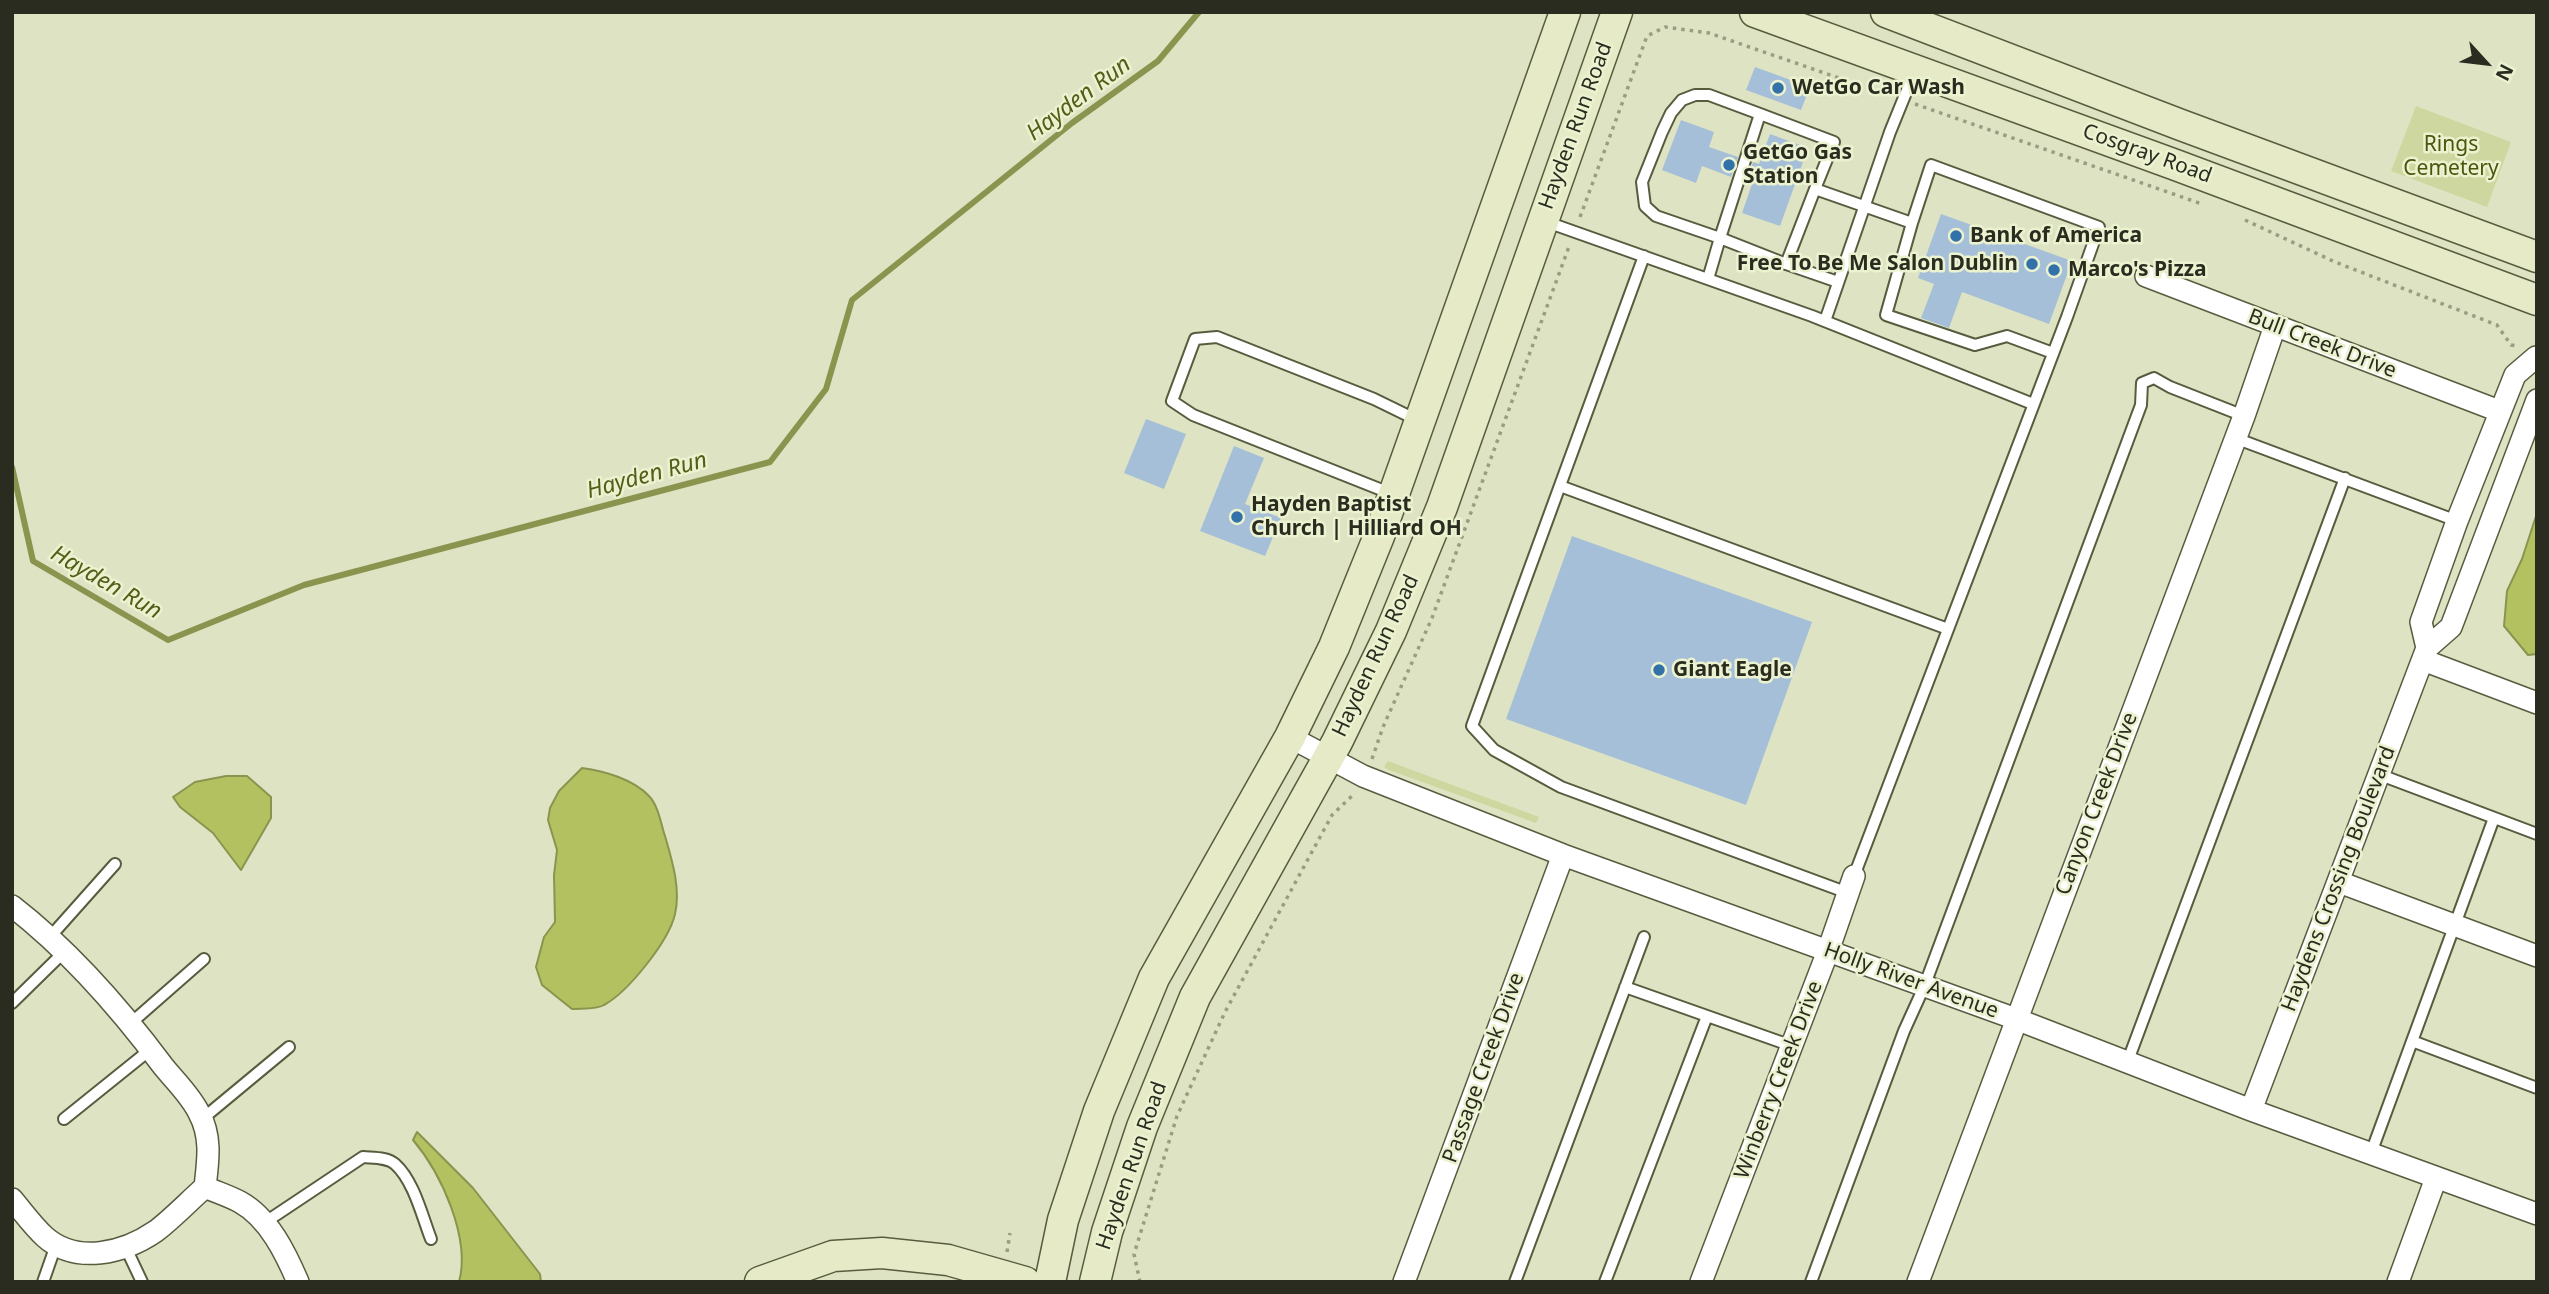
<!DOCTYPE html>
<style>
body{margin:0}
#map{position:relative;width:2549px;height:1294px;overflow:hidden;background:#dee4c3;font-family:"Noto Sans",sans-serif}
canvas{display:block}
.frame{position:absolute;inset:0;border:14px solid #2a2c20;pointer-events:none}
.north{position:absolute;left:2451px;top:28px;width:70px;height:70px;-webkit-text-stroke:5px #ebf2d0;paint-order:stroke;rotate:117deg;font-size:19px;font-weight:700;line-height:28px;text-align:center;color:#2a2c20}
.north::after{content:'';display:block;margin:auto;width:24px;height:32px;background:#2a2c20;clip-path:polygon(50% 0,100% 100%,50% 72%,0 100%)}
</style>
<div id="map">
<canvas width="2549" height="1294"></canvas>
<div class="frame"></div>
<div class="north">N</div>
</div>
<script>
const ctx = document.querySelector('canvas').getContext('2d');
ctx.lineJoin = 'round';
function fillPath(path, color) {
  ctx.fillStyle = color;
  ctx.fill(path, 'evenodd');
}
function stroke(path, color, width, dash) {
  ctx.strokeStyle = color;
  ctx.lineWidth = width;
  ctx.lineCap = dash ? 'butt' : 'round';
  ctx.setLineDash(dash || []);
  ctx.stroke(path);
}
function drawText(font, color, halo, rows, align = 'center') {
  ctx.font = font + ' "Noto Sans",sans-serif';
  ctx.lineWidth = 5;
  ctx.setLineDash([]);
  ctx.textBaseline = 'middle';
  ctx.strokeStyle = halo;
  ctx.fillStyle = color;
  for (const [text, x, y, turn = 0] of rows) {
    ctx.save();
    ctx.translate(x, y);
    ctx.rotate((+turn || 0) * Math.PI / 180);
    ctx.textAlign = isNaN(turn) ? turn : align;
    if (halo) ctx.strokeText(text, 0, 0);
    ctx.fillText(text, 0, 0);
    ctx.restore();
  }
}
fillPath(new Path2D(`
 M2416,106L2511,142L2487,207L2391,171Z
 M1388,761L1404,767L1539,817L1536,823L1389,770L1384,767Z`), '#ced79f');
const water = new Path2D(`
 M2537,513V654L2528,655L2504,626L2507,591L2522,559Z
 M582,768C604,771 633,779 649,796C658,805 661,824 665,836C672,860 681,889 675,914C669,941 628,992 604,1005C596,1010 581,1008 572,1009L542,985L536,967L544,937L555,922L554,875L557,850L548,820L550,808L559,791Z
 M226,776H247L271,797V818L241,870L213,833L180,807L173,797L195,782Z
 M417,1132L473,1188L540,1274L541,1282H459C471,1238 441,1173 413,1140Z`);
fillPath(water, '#b4c161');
stroke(water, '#8b944e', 2);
stroke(new Path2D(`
 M12,467L33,561L168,640L304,585L770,462L826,389L852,300L1072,123L1158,61L1199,12`), '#8b944e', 6);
fillPath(new Path2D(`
 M1755,67L1810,87L1801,110L1746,90Z
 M1681,120L1714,132L1709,147L1738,157L1731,177L1702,166L1696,183L1662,170Z
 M1770,134L1808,148L1780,226L1742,213L1752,184L1746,182L1753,162L1759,164Z
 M1941,214L2072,261L2049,324L1962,292L1949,328L1921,318L1934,284L1918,278Z
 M1146,419L1186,434L1164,489L1124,473Z
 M1234,446L1264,458L1245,504L1281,518L1265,556L1200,531Z
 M1572,536L1812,622L1746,805L1506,719Z`), '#a6bfd8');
const lane = new Path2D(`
 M1695,95H1709L1760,114L1720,238L1656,216L1645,206L1642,182L1662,132L1671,113L1682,100Z
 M1760,114L1834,142L1815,189
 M1544,221L1812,316L2033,404
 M1644,256L1472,726L1494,750L1561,787L1848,893
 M1786,264L1838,282
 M1708,279L1720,238L1786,264L1815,189L1912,223
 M1825,321L1890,132L1914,73
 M2235,438L2457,521
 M1560,486L1948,629
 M1392,494L1193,415L1172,401L1195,339L1217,337L1374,399L1417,420
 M2378,774L2537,834
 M1854,876L2067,317L2099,227L1931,165L1912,223L1886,315L1975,345L2007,336L2053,353
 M50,937L115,864
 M1625,987L1792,1046
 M12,1003L64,952
 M131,1023L204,959
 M2412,1041L2537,1088
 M2127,1063L2345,478
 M64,1119L151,1049
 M201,1120L289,1047
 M2371,1153L2494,818
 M264,1223L363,1157C374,1158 387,1157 395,1164C414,1181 422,1216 431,1239
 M125,1246L142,1282
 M43,1282L56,1245
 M1515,1282L1644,937
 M1605,1282L1707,1016
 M1811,1282L1904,1031L1924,987L2141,405L2142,383L2154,378L2170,387L2244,416`);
const street = new Path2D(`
 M2146,276L2499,411
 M2427,648L2421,622L2457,521L2515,375L2536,357
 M2423,660L2537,703
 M1290,737L1363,776L1563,855L2016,1019L2251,1110L2537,1214
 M2339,882L2537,956
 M12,906C70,951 119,1007 163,1066C175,1081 191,1096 199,1113C212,1137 208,1161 205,1187
 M2251,1110L2427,648L2451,627L2537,400
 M205,1187C216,1192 229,1196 240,1202C269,1218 286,1254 298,1282
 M12,1199C23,1212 33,1226 45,1237C77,1265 124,1253 156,1231C173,1218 189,1201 205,1187
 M1404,1282L1563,855
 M1701,1282L1828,951L1854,876
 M1918,1282L2244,416L2275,326
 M2398,1282L2436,1178`);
const secondary = new Path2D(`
 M1755,12L2173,164L2537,300
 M1886,12L2181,125L2537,257
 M760,1282L833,1256L882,1253L948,1260L1025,1282
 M1050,1282L1063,1220L1099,1111L1154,978L1290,737L1334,647L1379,536L1565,12
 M1095,1282L1107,1232L1142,1127L1195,997L1337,742L1391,631L1442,507L1617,12`);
stroke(lane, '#575c3f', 14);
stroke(street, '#575c3f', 24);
stroke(secondary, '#575c3f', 33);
stroke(new Path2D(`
 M1915,104L2202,204
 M1580,217L1647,36L1665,27L1709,33L1888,95
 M2245,220L2335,262L2497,325L2511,345L2518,346
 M1372,759L1383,727L1432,618L1570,244
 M1007,1252L1010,1233
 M1140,1282L1134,1254L1177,1116L1225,1012L1332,815L1354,794`), '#989d84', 3.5, [3.5, 5]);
stroke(lane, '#fff', 10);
stroke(street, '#fff', 21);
stroke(secondary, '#e6eac6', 30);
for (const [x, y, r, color] of [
 [1778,88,7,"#3272a9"],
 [1729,165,7,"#3272a9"],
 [1956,236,7,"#3272a9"],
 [2032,264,7,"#3272a9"],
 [2054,270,7,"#3272a9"],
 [1237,517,7,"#3272a9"],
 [1659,670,7,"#3272a9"]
]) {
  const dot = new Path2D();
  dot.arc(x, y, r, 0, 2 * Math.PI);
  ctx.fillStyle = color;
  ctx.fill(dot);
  stroke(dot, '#ebf2d0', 2.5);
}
drawText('bold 21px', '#2a2c20', '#ebf2d0', [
 ["WetGo Car Wash",1792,88],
 ["GetGo Gas",1743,153],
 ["Station",1743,177],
 ["Bank of America",1970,236],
 ["Free To Be Me Salon Dublin",2018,264,"right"],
 ["Marco's Pizza",2068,270],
 ["Hayden Baptist",1251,505],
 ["Church | Hilliard OH",1251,529],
 ["Giant Eagle",1673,670]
], 'left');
drawText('21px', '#2a2c20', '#ebf2d0', [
 ["Hayden Run Road",1576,126,-70],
 ["Cosgray Road",2147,154,20],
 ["Bull Creek Drive",2322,344,21],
 ["Hayden Run Road",1376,656,-65],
 ["Canyon Creek Drive",2097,804,-69],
 ["Haydens Crossing Boulevard",2339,879,-69],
 ["Holly River Avenue",1911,981,20],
 ["Passage Creek Drive",1484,1068,-70],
 ["Winberry Creek Drive",1779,1080,-69],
 ["Hayden Run Road",1132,1166,-71]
]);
drawText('21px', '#4d550d', '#ebf2d0', [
 ["Rings",2451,145],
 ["Cemetery",2451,169]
]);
drawText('italic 23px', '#555d18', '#ebf2d0', [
 ["Hayden Run",1079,99,-37],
 ["Hayden Run",647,476,-15],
 ["Hayden Run",106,583,30]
]);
</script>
